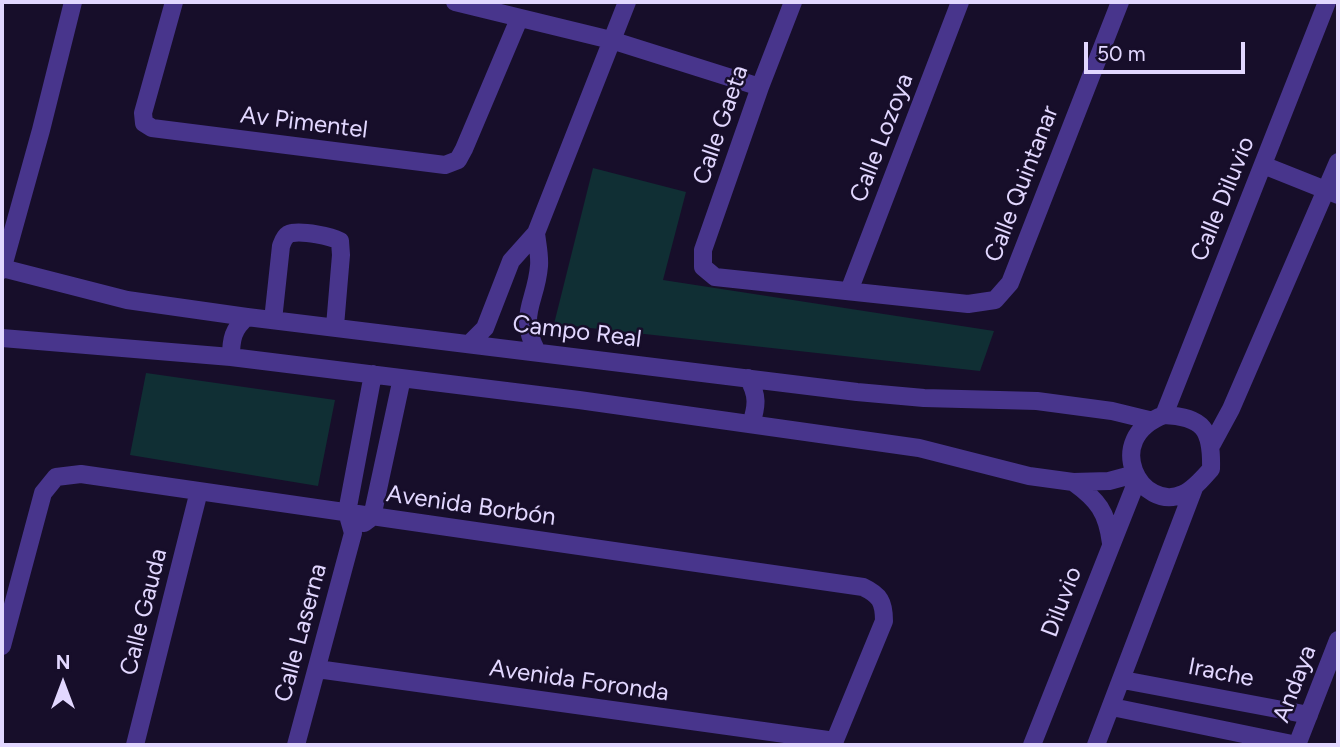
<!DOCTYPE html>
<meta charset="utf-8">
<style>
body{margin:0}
#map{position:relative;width:1340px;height:747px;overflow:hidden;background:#170e2a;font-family:Figtree,sans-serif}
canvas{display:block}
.frame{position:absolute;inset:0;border:4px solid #e2d7ff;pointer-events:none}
.north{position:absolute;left:28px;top:649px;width:70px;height:70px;-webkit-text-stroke:5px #170e2a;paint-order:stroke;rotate:0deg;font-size:19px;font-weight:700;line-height:28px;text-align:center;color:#e2d7ff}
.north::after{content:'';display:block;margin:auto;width:24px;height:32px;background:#e2d7ff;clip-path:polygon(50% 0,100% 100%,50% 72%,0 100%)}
.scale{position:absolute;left:1084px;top:42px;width:161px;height:32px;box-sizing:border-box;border:4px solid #e2d7ff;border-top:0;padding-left:9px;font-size:21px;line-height:24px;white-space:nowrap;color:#e2d7ff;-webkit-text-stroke:5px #170e2a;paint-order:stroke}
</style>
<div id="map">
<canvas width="1340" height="747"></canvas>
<div class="frame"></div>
<div class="north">N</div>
<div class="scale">50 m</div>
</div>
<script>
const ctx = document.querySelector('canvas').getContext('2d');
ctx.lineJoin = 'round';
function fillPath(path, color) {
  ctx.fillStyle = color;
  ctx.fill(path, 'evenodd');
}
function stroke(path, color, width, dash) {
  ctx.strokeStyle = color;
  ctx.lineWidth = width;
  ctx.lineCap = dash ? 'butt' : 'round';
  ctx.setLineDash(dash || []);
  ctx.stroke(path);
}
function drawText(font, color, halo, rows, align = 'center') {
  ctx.font = font + ' Figtree,sans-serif';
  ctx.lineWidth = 5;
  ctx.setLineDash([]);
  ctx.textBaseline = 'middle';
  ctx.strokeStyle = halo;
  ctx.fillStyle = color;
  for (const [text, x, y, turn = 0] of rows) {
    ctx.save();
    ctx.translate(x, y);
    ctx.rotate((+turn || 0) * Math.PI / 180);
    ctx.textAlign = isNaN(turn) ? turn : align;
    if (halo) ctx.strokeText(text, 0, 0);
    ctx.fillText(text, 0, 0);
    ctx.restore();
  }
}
fillPath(new Path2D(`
 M593,168L686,192L663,280L994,331L980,371L554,324Z
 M146,373L335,400L318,486L130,455Z`), '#102f34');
stroke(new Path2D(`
 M174,2L143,113L144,123L152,128L445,165L458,160L464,149L519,19
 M455,2L611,40L760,87
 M793,2L760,87L703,250V267L715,277L968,304L995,300L1010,283L1120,2
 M1263,165L1338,195
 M536,233C537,243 540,256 539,266C536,303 517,314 537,352
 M2,268L127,300L247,317L857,392L924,398L1037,401L1112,411L1149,420
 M2,270L41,130L73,2
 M849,291L960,2
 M273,320L281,246C283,241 285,234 292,233C304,231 330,236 340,241L341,255L335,326
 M2,338L231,357L579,400L919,448L1029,476L1073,482L1109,481L1135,474
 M470,343L485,328L511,261L536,233L627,2
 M231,357C231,339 233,329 247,317
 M748,378C758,395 757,406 751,424
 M1164,415L1327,2
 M1164,415C1204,417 1212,430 1211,469C1203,478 1194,489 1183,494C1141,513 1101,439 1164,415Z
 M1212,444L1231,409L1338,162
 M1073,482C1098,500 1107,512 1111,543
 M364,523L372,517L402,378
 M2,646L43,493L56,477L81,474L863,587C880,595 884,602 884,621L833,745
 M317,669L835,741
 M1123,680L1309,715
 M1112,707L1297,745
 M135,745L199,491
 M296,745L353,533L347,512L373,374
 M1032,745L1138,478
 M1096,745L1194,488
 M1297,745L1338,640`), '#48358c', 18);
drawText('24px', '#e2d7ff', '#170e2a', [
 ["Av Pimentel",304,123,7],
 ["Calle Gaeta",721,125,-71],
 ["Calle Lozoya",882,138,-69],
 ["Calle Quintanar",1022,184,-69],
 ["Calle Diluvio",1223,199,-68],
 ["Campo Real",577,332,7],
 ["Avenida Borbón",471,506,8],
 ["Diluvio",1062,602,-69],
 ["Calle Gauda",144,612,-76],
 ["Calle Laserna",301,633,-75],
 ["Irache",1221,673,11],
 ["Avenida Foronda",579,681,8],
 ["Andaya",1295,684,-69]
]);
</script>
